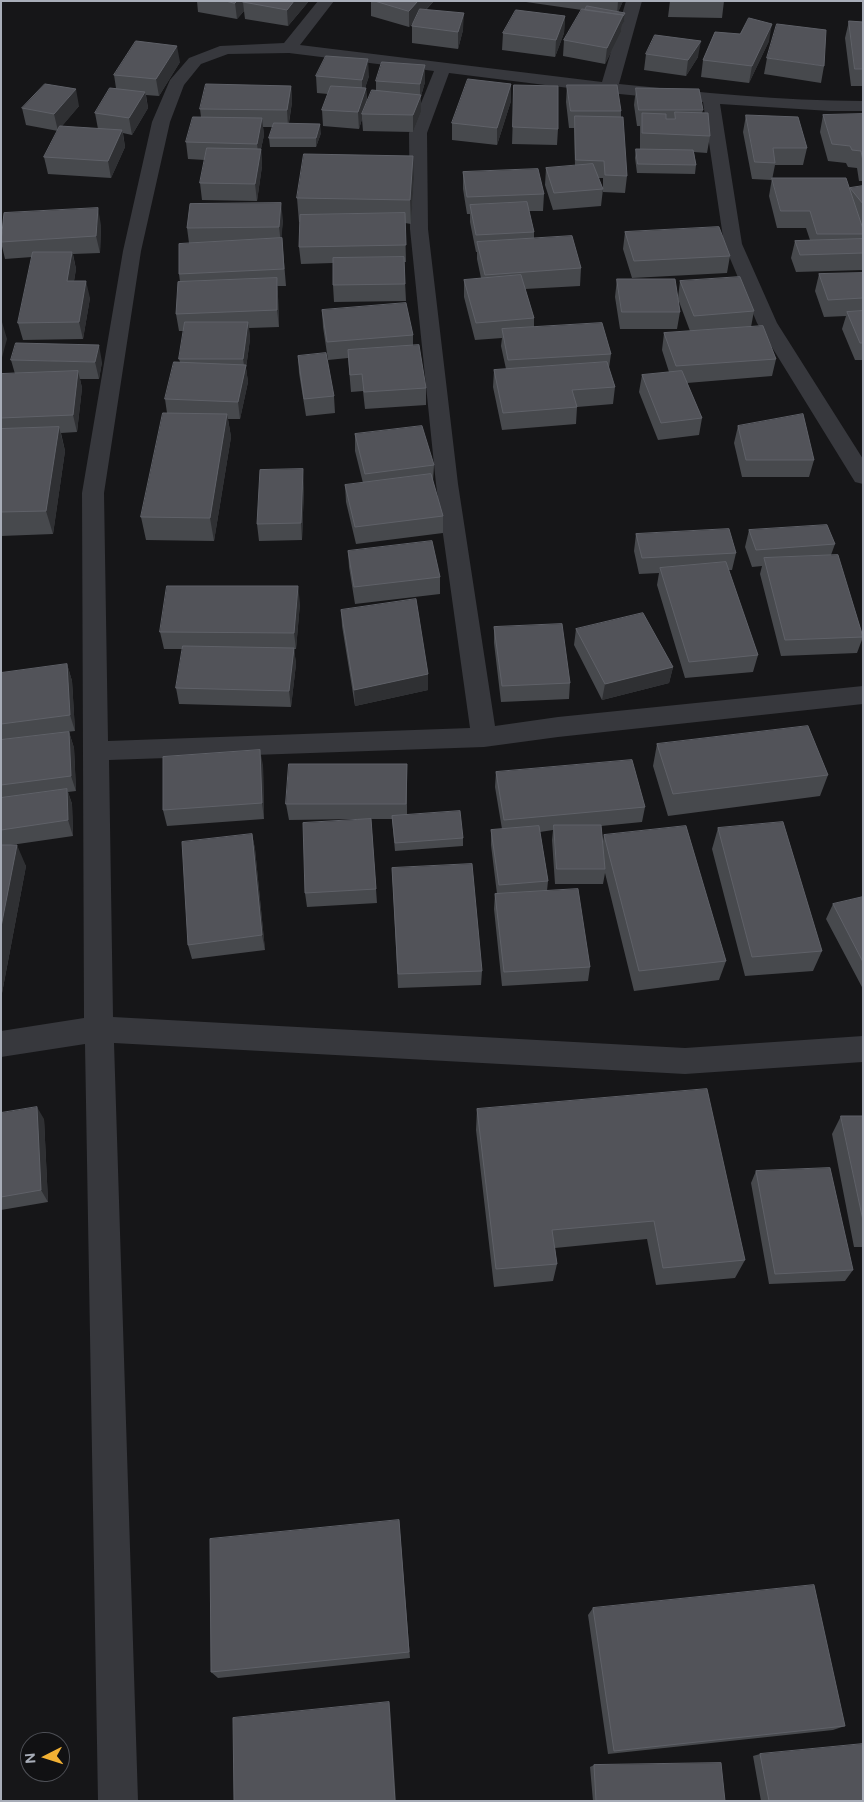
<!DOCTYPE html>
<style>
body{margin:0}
#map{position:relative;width:864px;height:1802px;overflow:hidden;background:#161618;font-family:Figtree,sans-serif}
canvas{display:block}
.frame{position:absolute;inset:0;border:2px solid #a8adb8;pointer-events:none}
.north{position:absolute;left:20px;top:1732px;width:50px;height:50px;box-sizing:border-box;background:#111113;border:1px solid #4d4f55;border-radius:50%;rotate:265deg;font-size:14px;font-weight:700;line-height:20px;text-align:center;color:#a8adb8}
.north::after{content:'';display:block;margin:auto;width:18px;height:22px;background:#f2b134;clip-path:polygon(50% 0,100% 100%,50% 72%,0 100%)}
</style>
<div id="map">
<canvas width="864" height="1802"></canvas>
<div class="frame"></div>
<div class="north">N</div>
</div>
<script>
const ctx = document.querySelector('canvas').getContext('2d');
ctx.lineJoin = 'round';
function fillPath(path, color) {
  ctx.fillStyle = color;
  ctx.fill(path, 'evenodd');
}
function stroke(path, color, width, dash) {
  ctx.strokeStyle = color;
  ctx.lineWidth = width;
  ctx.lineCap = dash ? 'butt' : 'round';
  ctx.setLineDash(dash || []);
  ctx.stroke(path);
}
fillPath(new Path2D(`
 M318,1H334L300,45L602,82L626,1H642L619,84C700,92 781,101 863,101V111H830L720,104L742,244L777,323L863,459V484L855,482L757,323L724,244L703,102L609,93L449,73L427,133L428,229L458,484L495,726L558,717L863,686V704L558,737L484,747L109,760L113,1017L685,1048L863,1036V1062L685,1074L114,1043L138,1801H98L85,1044L1,1057V1031L84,1018L82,493L123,251L152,122L170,80L189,58L220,46L284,43ZM289,53L434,71L409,133L410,229L436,484L470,728L108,741L104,493L141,251L170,122L184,85L201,64L228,54Z`), '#37383d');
fillPath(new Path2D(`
 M197,1H309L288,26L245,19L244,11L237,19L198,12Z
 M371,1H434L426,10L463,30L458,49L412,43V26L413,22L409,27L371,16Z
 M519,1H623L618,12L625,13L624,22L622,25L621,32L605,64L563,56L564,40L582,10Z
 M670,1H724L722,18L668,17Z
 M565,16L564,33L555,57L502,50L503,33Z
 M849,21L863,22V86H851L845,38Z
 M769,41L749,83L701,77L703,60Z
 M646,54L698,57L686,76L644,70Z
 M767,58L824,66L821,83L764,74Z
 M180,62L159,96L146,95L148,108L132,135L123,133L125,147L111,178L48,174L44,157L58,131L26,125L22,108L79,106L61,127L98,129L95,113L116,88L114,75Z
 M316,76H369L365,88H366L367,102L376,91V81L425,82L421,96V112L413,132L363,131L362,119L359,129L323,126L322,110L328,94L317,93Z
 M511,84V101L497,145L452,140V123Z
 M514,85L558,129L557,145L512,144Z
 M567,85L621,111V117L627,176L625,193L603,192V178H598L603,189L601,206L553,210L545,185L546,168L575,166L574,128H569L566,102Z
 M291,86L292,102L289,123L321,133L316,147H270L269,138L273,127H263L264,135L261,149L262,166L257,201L202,200L200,183L205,160L188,159L186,142L201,117L200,109Z
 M636,88L703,110L702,113L710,136L707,153L694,152L696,165L695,174L637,173L635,158L636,149H640V126H637L634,105Z
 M863,114V181H859L857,168L848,167L846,163L828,161L820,132L823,115Z
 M746,115L807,148L803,165H775L772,180L752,179L743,132Z
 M463,172L544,194L543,211H529L534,232V238L581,268L580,286L525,289L534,318V327L611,354L609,368L615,387L613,404L577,407L576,424L502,430L493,387L494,370L506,369L501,346L502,338L475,340L464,297V280L481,278L477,259V252H476L470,222V214H467L463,189Z
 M772,178L850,189L863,186V227L862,226L863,229V270L796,272L791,258L795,241L810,240L806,228H777L769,196Z
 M414,179L411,224L405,223L406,262H404L406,301L334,302L333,285V263L301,264L299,247L300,222H299L297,198Z
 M283,220L281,238H282L286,286H277L278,296L279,327L249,328L250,339L246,368L248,382L240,419H228L231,437L214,541L146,540L141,517L167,413L165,399L180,362L179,359L184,331H179L176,314L180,282L179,274L189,243L187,228Z
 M101,225L100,253L73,254L76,269L74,281L90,298L83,339L23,340L18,323L32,257L5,259L1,242Z
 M625,232L730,256L727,273L632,278L623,249Z
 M863,273V360H855L842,329L846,316L824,317L815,291L819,274Z
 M617,279L678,298L680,281L754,311L751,327L776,359L772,376L687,383L702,418L699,435L658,440L639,392L642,375L669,372L662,350L664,333L690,331L678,299L680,312L677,329H620L615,297Z
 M322,310L413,335V346L426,388V405L365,409L363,391L351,392L348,358L328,360L323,327Z
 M298,356L334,396L335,413L306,416L299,373Z
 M11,360L102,362L99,379H80L82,388L77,432L61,433L65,451L53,534L1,536V374H15Z
 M738,426L814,460L809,477H742L734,443Z
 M355,434L434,465L433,482L443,516V533L356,544L346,502L345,485L363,483L355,451Z
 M304,486L302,540L259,541L257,524Z
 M749,530L835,544L831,555L863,637L857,653L781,656L760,574L762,566L752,567L745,547Z
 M636,534L736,553L732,570H728L758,655L753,672L685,678L657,585L659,573L639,574L634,551Z
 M348,551L440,577V594L355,604L349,567Z
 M300,603L296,649H294L296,664L291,707L179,704L176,688L183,649H164L160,632Z
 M341,610L428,674V690L355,706L342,626Z
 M494,627L570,683L569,699L501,702L494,643Z
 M576,629L673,667L669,683L602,700L574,645Z
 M67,664L72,681L75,731L66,732H69L74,748L76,791L68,792L72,804L73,836L11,845L26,866L2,993H1V673Z
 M657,744L828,775L820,796L668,816L653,766Z
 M407,764V815L463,838V846L395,851L392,819H371L377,903L307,907L305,893L358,819L289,820L286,804Z
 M263,765L264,819L167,826L163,810Z
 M496,772L645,807L642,822L601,826L603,841L604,835L726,961L719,980L634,991L605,873L603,884H555L552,840L553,830L540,832L548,881L547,891L590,967L588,981L502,986L494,909L495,894H497L491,845V830L502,829L495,787Z
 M718,828L822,951L813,971L745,976L712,849Z
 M252,834L255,849L265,950L192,959L188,945Z
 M392,868L482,971L481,985L398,988Z
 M863,897V989L826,919L833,904Z
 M477,1109L745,1260L735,1278L656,1285L647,1239L555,1248L557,1264L553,1281L494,1287L476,1130Z
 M1,1113L44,1119L48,1202L1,1210Z
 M841,1116H863V1247H854L832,1134Z
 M756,1171L853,1270L845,1281L769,1284L751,1183Z
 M399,1520L410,1658L218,1678L211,1672Z
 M593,1608L845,1726L833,1730L608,1754L588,1615Z
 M760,1754L863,1801H761L753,1756Z
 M594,1765L725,1801H593L590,1767Z`), '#47494d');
fillPath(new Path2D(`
 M237,1H254L243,2L244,11L237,19L235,3Z
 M294,1H309L288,26L287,10Z
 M418,1H434L409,27V11Z
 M618,1H623L617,15Z
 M464,13L463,30L458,49V32Z
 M625,13L624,22L622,25L621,32L605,64L607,48Z
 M565,16L564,33L555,57L556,40Z
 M772,24L769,41L749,83L752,66Z
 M701,41L698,57L686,76L688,60Z
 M177,46L180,62L159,96L156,79Z
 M368,59L369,76L362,97V80Z
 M425,65V82L421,96V112L413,132V115L420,98V84Z
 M511,84V101L497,145V128Z
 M291,86L292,102L288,127L287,110Z
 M366,88L367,105L362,114V119L359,129L358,112Z
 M76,89L79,106L58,131L54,114Z
 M145,92L148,108L132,135L129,118Z
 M262,118L264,135L261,149L262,166L257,201L255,184L259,161L257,144Z
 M320,124L321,133L316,147V138Z
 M122,130L125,147L111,178L108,161Z
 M413,156L414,179L411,224L410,200Z
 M281,203L283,220L281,244L279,227Z
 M98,208L101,225L100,253L96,236Z
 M72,252L76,269L71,298L67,281Z
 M277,278L278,296L279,327L277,310Z
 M86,281L90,298L83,339L79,322Z
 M2,322L7,339L1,361V324Z
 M248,322L250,339L246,368L248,382L240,419L238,402L245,371L243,359Z
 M99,345L102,362L99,379L95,362Z
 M78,371L82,388L77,432L73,415Z
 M227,414L231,437L214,541L210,518Z
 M59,427L65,451L53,534L46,511Z
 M303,469L304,486L302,540L301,523Z
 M298,586L300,603L296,649L294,633Z
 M294,648L296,664L291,707L289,691Z
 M67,664L72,681L75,731L70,715Z
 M673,667L669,683L602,700L605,684Z
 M428,674V690L355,706L354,690Z
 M69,732L74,748L76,791L71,776Z
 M260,750L263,765L264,819L262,803Z
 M67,789L72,804L73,836L68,820Z
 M252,834L255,849L265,950L262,935Z
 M17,845L26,866L2,993L1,992V927Z
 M37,1107L44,1119L48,1202L41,1190Z
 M389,1702L390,1706L396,1801H395Z`), '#2f3033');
const building = new Path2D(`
 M226,1H237L235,3Z
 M244,1H294L287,10L243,2Z
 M375,1H418L409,11Z
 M587,6L625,13L623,16V15L585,10Z
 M420,9L464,13L458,32L412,26Z
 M582,9L623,15L607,48L564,40Z
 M516,10L565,16L556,40L503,33Z
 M749,18L772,24L752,66L703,60L715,32L740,34Z
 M849,21L863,22V69H855Z
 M777,24L826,30L824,66L767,58Z
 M655,35L701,41L688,60L646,54Z
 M136,41L177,46L156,79L114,75Z
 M326,56L368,59L362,80L316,76Z
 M382,62L425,65L420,84L376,81Z
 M468,79L511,84L497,128L452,123Z
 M45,84L76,89L54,114L22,108Z
 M206,84L291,86L287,110L200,109Z
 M514,85L558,86V129L513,127Z
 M567,85H617L621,111H571Z
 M331,86L366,88L358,112L322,110Z
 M110,88L145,92L129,118L95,113Z
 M636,88L699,89L703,110H639Z
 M372,90L421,95L413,115L362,114Z
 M675,112L708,113L710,136L642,133V113L666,114V119H675Z
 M863,114V161L861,151L852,150L850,146L832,144L823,115Z
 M746,115L798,117L807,148H773L775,163L755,162Z
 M575,116L623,117L627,176L605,175L604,161L576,160Z
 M193,117L262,118L257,144L186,142Z
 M274,123L320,124L316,138H269Z
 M60,126L122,130L108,161L44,157Z
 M207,148L261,149L255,184L200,183Z
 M636,149L693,150L696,165L638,164Z
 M304,154L413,156L410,200L297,198Z
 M593,164L603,189L554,193L546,168Z
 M538,169L544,194L467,197L463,172Z
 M772,178H846L863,229V234H817L810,211H781Z
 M863,186V204L850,188Z
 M527,202L534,232L476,235L470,205Z
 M281,203L279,227L187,228L190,204Z
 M98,208L96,236L1,242L4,213Z
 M405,213L406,245L299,247L300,215Z
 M719,227L730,256L634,261L625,232Z
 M572,236L581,268L485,275L477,242Z
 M282,238L284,269L179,274V244Z
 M863,239V253L800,255L795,241Z
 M33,252H72L67,281H86L79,322L18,323Z
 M404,257L405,284L333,285V258Z
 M863,273V298L828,300L819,274Z
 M521,275L534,318L476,323L464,280Z
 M740,277L754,311L694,316L680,281Z
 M277,278V310L176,314L178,282Z
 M617,279H675L680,312H622Z
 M406,303L413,335L327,342L322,310Z
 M863,311V343H860L847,312Z
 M185,322H248L243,359H179Z
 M602,323L611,354L508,360L502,329Z
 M763,326L776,359L676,366L664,333Z
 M16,343L99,345L95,362L11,360Z
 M419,345L426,388L364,392L362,374L350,375L348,350Z
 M326,353L334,396L304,399L298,356Z
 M174,362L246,365L238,402L165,399Z
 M607,362L615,387L572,390L577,407L503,413L494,370Z
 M78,371L73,415L1,418V374Z
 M682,371L702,418L661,423L642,375Z
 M163,413L227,414L210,518L141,517Z
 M803,414L814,460H746L738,426Z
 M422,426L434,465L365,474L355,434Z
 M59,427L46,511L1,512V429Z
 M303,469L301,523L257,524L260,470Z
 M431,474L443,516L355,527L345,485Z
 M827,525L835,544L756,550L749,530Z
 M729,529L736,553L642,558L636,534Z
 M432,541L440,577L354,587L348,551Z
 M838,555L863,637L785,640L764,558Z
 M726,562L758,655L689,662L660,568Z
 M167,586H298L294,633L160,632Z
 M416,599L428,674L354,690L341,610Z
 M643,613L673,667L605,684L576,629Z
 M562,624L570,683L502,686L494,627Z
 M183,646L294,648L289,691L176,688Z
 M67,664L70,715L1,724V673Z
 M808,726L828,775L673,794L657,744Z
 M69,732L71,776L1,785V740Z
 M260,750L262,803L163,810V757Z
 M632,760L645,807L504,820L496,772Z
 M289,764H407L406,804H286Z
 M67,789L68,820L1,830V798Z
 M460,811L463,838L395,843L392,816Z
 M371,819L376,889L305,893L303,823Z
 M783,822L822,951L752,957L718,828Z
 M554,825H601L605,869H557Z
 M539,826L548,881L499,885L491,830Z
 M686,826L726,961L639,971L604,835Z
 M252,834L262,935L188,945L182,842Z
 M1,845H17L1,927Z
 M472,864L482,971L398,974L392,868Z
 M578,889L590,967L504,972L495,894Z
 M863,897V962L833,904Z
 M707,1089L745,1260L663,1268L654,1221L552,1230L557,1264L496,1269L477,1109Z
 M37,1107L41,1190L1,1197V1113Z
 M841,1116H863V1220Z
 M830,1168L853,1270L775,1274L756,1171Z
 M399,1520L409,1652L211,1672L210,1539Z
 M814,1585L845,1726L614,1751L593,1608Z
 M389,1702L395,1801H234L233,1718Z
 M863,1744V1801H769L760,1754Z
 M721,1763L725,1801H596L594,1765Z`);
fillPath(building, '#525359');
stroke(building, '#5f6168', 1);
</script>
